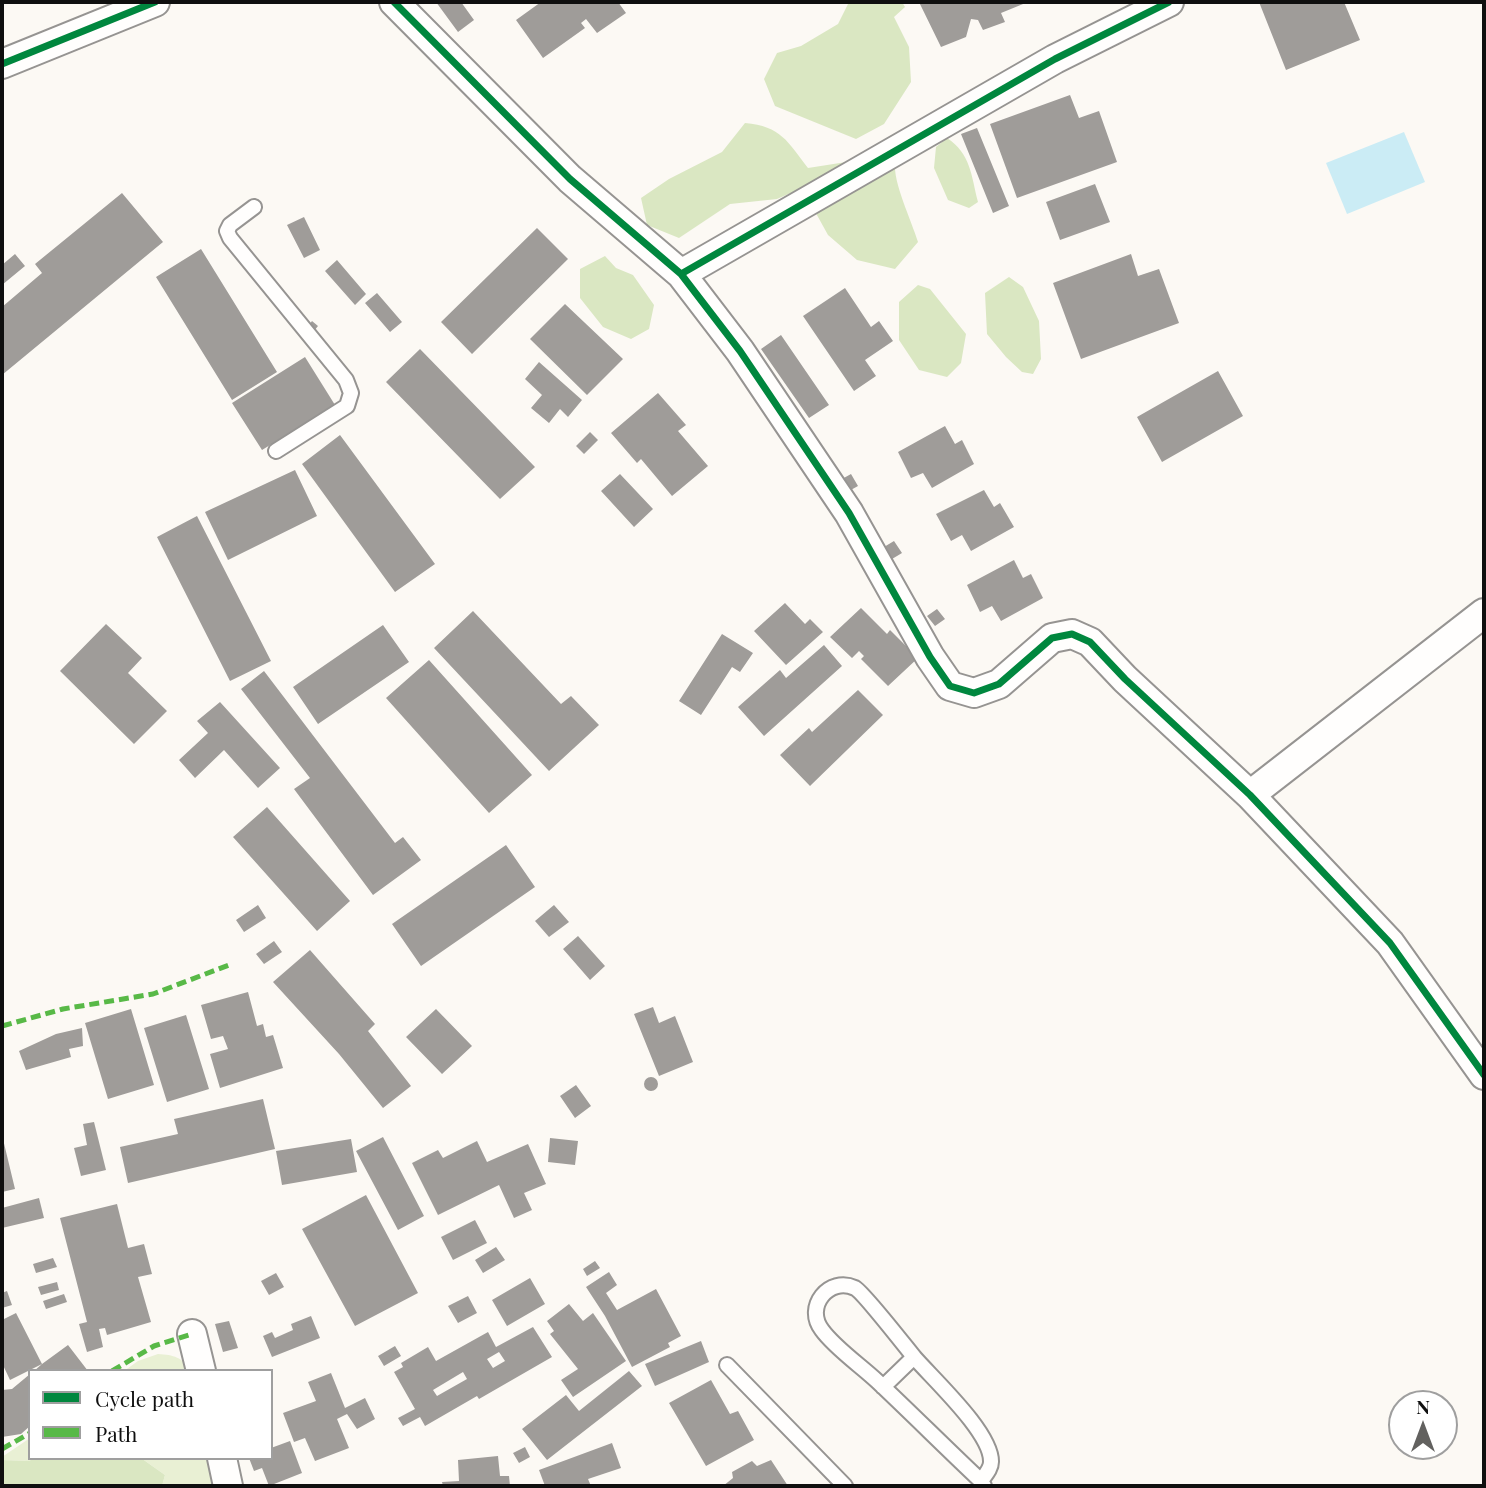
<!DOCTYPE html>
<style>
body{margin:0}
#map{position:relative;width:1486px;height:1488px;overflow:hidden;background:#fcf9f4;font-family:"Playfair Display",serif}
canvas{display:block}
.frame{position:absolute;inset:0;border:4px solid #0f0f0f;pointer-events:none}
.legend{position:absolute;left:28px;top:1369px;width:245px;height:91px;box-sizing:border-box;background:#fff;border:2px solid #9f9f9f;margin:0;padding:9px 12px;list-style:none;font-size:21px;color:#0f0f0f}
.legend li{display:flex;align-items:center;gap:14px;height:35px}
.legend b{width:35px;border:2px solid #9f9f9f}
.north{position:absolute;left:1388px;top:1390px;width:70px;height:70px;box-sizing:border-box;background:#fff;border:2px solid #9f9f9f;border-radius:50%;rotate:0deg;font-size:19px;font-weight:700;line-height:28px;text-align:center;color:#0f0f0f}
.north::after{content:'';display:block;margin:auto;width:24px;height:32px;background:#62615f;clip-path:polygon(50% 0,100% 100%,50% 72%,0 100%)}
</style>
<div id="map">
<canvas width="1486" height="1488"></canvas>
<div class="frame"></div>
<ul class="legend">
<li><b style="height:9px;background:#00873e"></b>Cycle path</li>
<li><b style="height:9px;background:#58b947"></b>Path</li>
</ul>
<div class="north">N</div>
</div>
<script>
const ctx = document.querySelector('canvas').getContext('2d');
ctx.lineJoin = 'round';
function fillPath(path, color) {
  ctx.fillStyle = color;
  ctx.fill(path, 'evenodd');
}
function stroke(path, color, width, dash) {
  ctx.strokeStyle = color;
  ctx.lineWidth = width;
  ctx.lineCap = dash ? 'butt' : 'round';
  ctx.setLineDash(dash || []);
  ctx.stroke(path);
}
fillPath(new Path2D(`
 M158,1354C174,1355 182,1357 191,1371H124L138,1361Z
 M30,1438V1461L2,1460V1457Z
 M141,1458H207L212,1486H162L165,1475Z`), '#e9f0d4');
fillPath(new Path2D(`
 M849,2H902L905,7L894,17L909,47L911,82L884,124L856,139L775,106L764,79L777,53L801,46L838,24Z
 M745,123C781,126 788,142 808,168L859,160L895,162C893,183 911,219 918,242L895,269L857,260L828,235L802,188L777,199L730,204L679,238L647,225L641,198L669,179L722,152Z
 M947,138C971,154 971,175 978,202L969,208L948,200L934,168L936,147Z
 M605,256L616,268L633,275L654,305L649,329L631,339L603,327L580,298V269Z
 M1009,277L1023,287L1039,321L1041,359L1033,374L1022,372L1006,357L987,334L985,293Z
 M918,285L930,289L966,334L961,363L947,377L919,370L899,340V302Z
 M31,1458H141L165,1475L162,1486H2V1460L30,1461Z`), '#dae7c2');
fillPath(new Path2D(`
 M1404,132L1425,182L1347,214L1326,163Z`), '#cbecf5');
fillPath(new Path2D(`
 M436,2H461L474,20L458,32Z
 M541,2H618L626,13L597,33L586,19L581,23L585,28L543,58L516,20Z
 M919,2H1028L1001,13L1005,22L983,30L978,20L971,19L966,37L941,47Z
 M1259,2H1344L1360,40L1286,70Z
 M1070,95L1079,118L1099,111L1117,162L1017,198L990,124Z
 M977,128L1009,206L993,213L961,134Z
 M1095,184L1110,222L1060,240L1046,202Z
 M122,193L163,242L2,375V307L42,273L35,264Z
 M304,217L320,250L304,258L287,225Z
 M537,228L568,259L472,354L441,322Z
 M201,249L277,372L232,400L156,277Z
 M15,254L25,266L2,285V265Z
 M1131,254L1138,276L1159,269L1179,323L1081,359L1053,283Z
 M337,260L366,294L355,305L325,271Z
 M845,288L871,327L879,321L893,341L865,360L876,376L854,391L803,316Z
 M377,293L402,322L390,332L365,303Z
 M565,304L623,359L587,395L530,339Z
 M312,321L318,326L314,331L309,325Z
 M781,335L829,405L809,418L761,349Z
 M420,349L535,467L500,499L386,382Z
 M305,357L335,405L262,450L232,403Z
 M539,362L582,400L568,417L560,409L549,423L531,408L542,395L525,379Z
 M1218,371L1243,416L1162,462L1137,417Z
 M658,393L686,425L678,431L708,466L672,496L641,459L637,463L611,433Z
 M945,426L955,444L962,440L974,464L932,488L923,473L911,478L898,452Z
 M590,432L598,440L584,454L576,446Z
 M340,435L435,564L395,592L302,464Z
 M295,470L317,516L228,560L205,512Z
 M620,474L653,509L634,527L601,491Z
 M851,474L858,486L849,491L842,479Z
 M984,490L994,507L1000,503L1014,527L971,551L962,535L951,541L936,514Z
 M197,516L271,661L230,681L157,537Z
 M894,541L902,553L892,559L884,547Z
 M1014,560L1023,578L1031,574L1043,598L1001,621L992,606L980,612L967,585Z
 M785,603L805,624L810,619L823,632L786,665L754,631Z
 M861,608L887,634L890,630L918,658L888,686L861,659L864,656L859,651L852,658L830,637Z
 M937,609L945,619L935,626L927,616Z
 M473,611L561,704L571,696L599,725L549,771L434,648Z
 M106,624L142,658L128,673L167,711L134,744L60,671Z
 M383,625L409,662L318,724L293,687Z
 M722,634L753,653L740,672L732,667L701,715L679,701Z
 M824,645L842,666L764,736L738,707L780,670L786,678Z
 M429,660L532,775L489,813L386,698Z
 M264,671L395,843L403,837L421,860L373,895L294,789L310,778L241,689Z
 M858,690L883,715L810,786L780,755L809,728L812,732Z
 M220,702L280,768L258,788L224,750L195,778L179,760L208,733L197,721Z
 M267,807L350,901L317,931L233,837Z
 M506,845L535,887L421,966L392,924Z
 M258,905L266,918L244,932L236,920Z
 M554,905L569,922L549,937L535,921Z
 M578,936L605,966L590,980L563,949Z
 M274,941L282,952L264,964L256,954Z
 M310,950L375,1024L368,1031L411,1086L383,1108L339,1054L273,982Z
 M248,992L257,1026L263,1024L266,1037L273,1035L283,1068L220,1088L210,1054L228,1049L223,1036L211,1039L201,1005Z
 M653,1007L659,1023L675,1016L693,1062L659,1076L634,1014Z
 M131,1009L154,1085L108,1099L85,1023Z
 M436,1009L472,1046L442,1074L406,1037Z
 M186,1015L209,1089L167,1102L144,1028Z
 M82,1028L83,1046L69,1049L71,1057L26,1070L19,1051L56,1034Z
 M644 1084a7 7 0 1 1 14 0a7 7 0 1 1-14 0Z
 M576,1085L591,1106L575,1118L560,1096Z
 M263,1099L275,1149L128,1183L120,1147L178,1134L174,1119Z
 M94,1122L106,1170L81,1176L74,1148L87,1145L83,1124Z
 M2,1135L15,1189L2,1192Z
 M383,1137L424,1216L398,1230L356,1151Z
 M550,1138L578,1141L575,1165L548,1162Z
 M351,1139L357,1172L282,1185L276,1151Z
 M477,1141L487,1162L528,1144L546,1184L524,1193L532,1210L514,1218L499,1185L438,1215L412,1163L438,1150L443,1158Z
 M366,1195L418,1293L355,1326L302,1229Z
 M39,1198L44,1218L2,1228V1208Z
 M117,1204L128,1248L144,1244L152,1274L138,1277L151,1322L107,1335L105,1328L99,1329L103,1347L87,1352L79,1324L87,1322L60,1218Z
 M475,1220L487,1243L453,1260L441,1237Z
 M496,1247L505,1260L483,1273L475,1260Z
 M53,1258L57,1267L36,1273L33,1264Z
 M595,1261L600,1268L587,1276L583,1269Z
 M609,1272L617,1285L606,1293L617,1310L656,1289L681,1336L668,1343L670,1347L632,1367L605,1316L586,1287Z
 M276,1273L284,1287L269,1295L261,1281Z
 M530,1278L545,1304L507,1326L492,1300Z
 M57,1282L59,1290L41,1295L38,1287Z
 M7,1291L12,1305L2,1308V1293Z
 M64,1294L67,1302L46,1309L43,1301Z
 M468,1296L477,1313L458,1323L448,1306Z
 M569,1304L583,1321L593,1313L626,1361L573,1397L561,1380L578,1369L550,1334L554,1331L547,1321Z
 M16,1313L42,1364L10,1380L2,1363V1320Z
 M311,1316L320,1338L272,1357L263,1336L272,1332L275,1338L293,1330L291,1324Z
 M229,1321L238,1348L223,1352L215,1324Z
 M533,1327L552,1357L479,1399L477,1396L425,1426L420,1417L403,1426L398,1418L415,1409L394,1372L403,1367L401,1363L428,1347L436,1361L488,1332L496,1347ZM499,1352L505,1361L493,1368L487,1359ZM463,1372L467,1379L437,1396L433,1390Z
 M701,1341L709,1362L655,1386L645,1364Z
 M68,1345L88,1371H34L42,1364Z
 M395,1346L401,1356L384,1366L378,1356Z
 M629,1371L642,1386L547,1460L522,1429L566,1395L579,1411Z
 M331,1373L345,1408L365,1398L375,1419L357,1429L347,1414L337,1419L349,1448L315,1461L305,1438L294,1442L283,1413L316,1401L308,1382Z
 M30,1374V1426L21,1434L2,1437V1390L12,1389Z
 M711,1380L730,1414L738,1411L754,1440L706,1466L669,1403Z
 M290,1441L302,1473L269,1486L262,1468L254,1471L249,1458H271V1448Z
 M612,1443L621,1468L588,1479L591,1486H545L539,1470Z
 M525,1447L530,1457L519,1463L513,1453Z
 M498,1456L500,1476H509L510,1486H443L442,1482L459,1481L458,1460Z
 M771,1460L788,1486H723L733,1478L732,1472L752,1461L757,1466Z`), '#9f9c99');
const lane = new Path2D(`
 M254,207L230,225L227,231L230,238L346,380L351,393L347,406L276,451
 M914,1357C905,1346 863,1292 855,1288C829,1276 804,1307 822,1330C835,1348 860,1365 877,1381C912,1414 946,1448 981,1481L984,1486
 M727,1365L845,1486
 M883,1387L914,1357C934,1380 992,1433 991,1462C991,1469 985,1475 981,1481`);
const street = new Path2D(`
 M394,2L570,179L681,274L1055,59L1169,2
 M2,64L155,2
 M681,274L740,351L849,513L930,657L950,686L974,693L999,684L1052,638L1072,634L1090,642L1125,679L1250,795L1390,943L1484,1075
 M1250,795L1484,613
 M192,1334L201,1371
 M222,1458L228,1486`);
stroke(lane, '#969492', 18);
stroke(street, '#969492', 32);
stroke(lane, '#fffefd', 14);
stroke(street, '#fffefd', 28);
stroke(new Path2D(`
 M2,1026L63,1009L153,994L229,965
 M112,1371L154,1346L192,1334
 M2,1449L30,1433`), '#58b947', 5, [10, 5]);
stroke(new Path2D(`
 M394,2L570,179L681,274L1055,59L1169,2
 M2,64L155,2
 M681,274L740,351L849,513L930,657L950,686L974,693L999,684L1052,638L1072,634L1090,642L1125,679L1250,795L1390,943L1484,1075`), '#00873e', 7);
</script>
